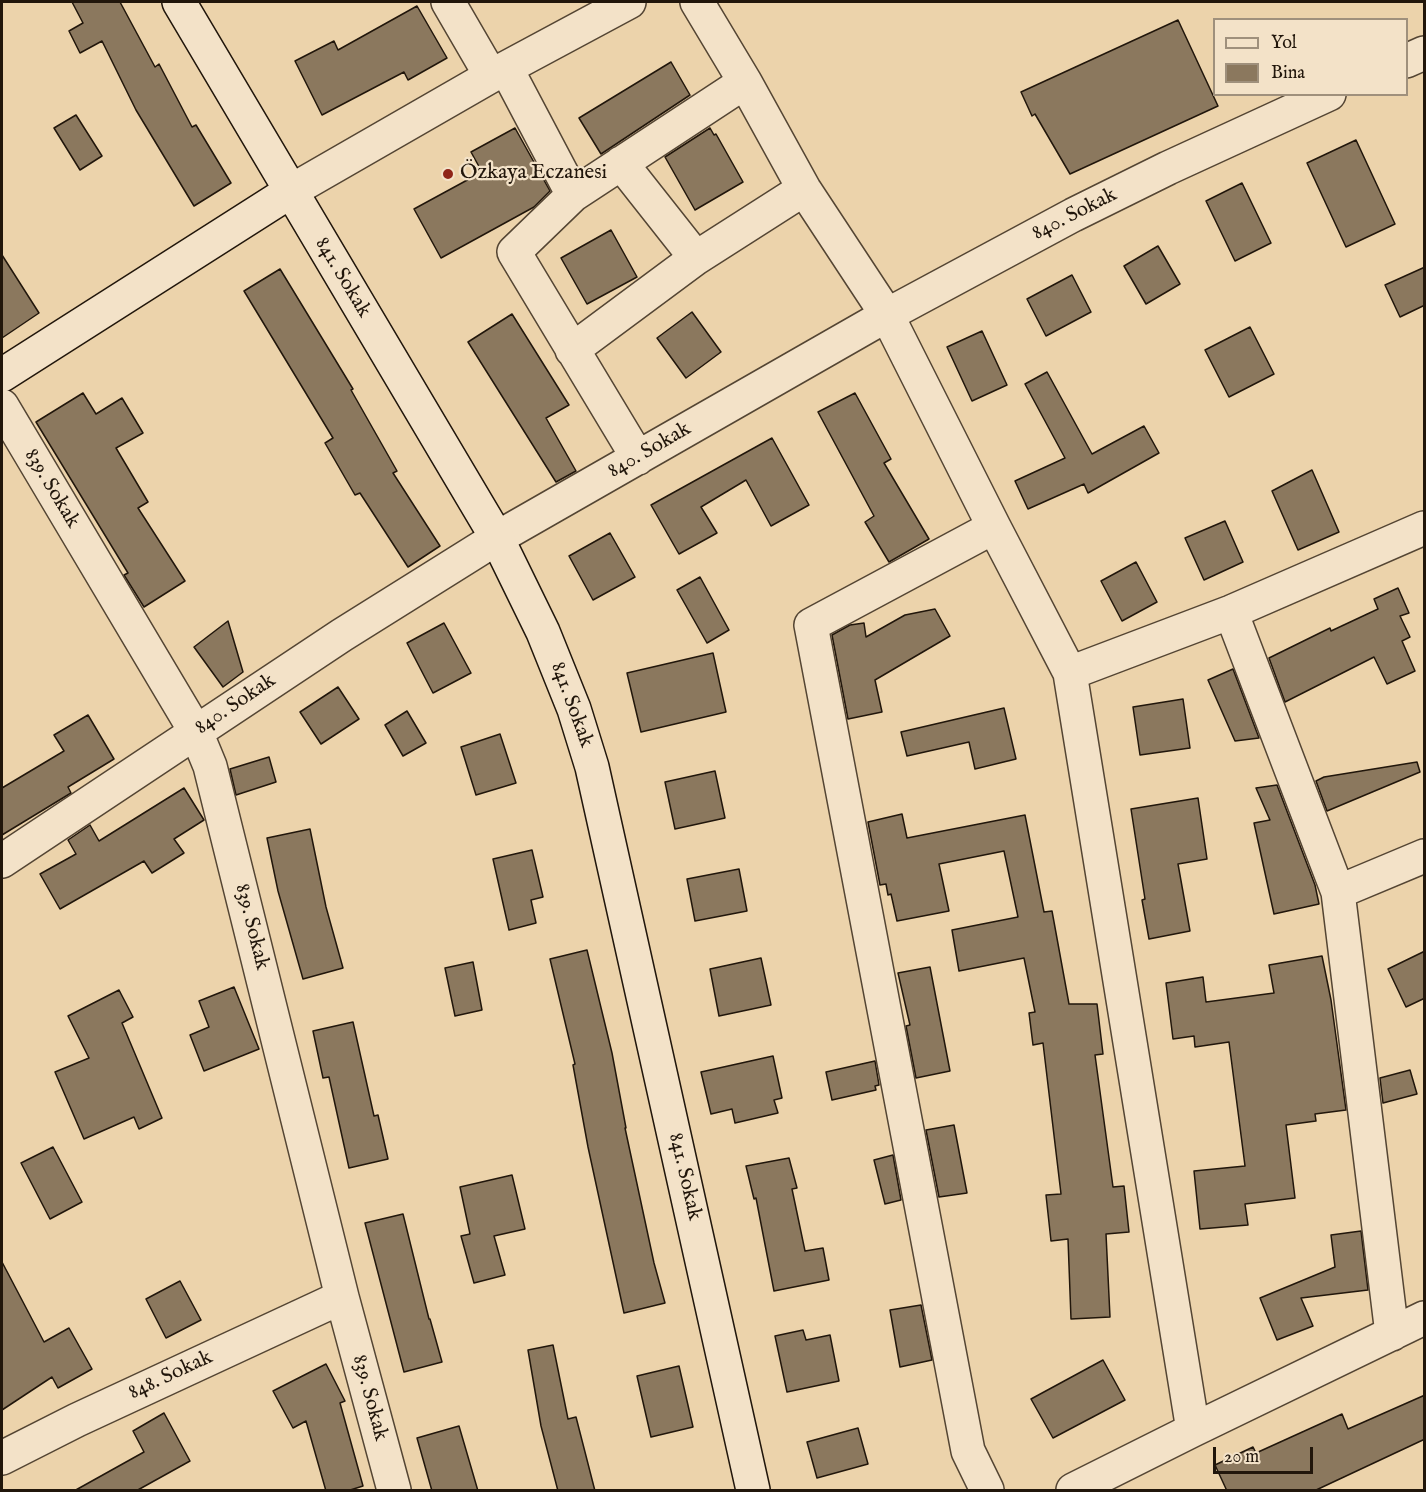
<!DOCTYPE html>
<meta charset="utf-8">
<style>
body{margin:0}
#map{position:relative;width:1426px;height:1492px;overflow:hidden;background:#ecd3ab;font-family:"IM FELL English",serif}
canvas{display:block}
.frame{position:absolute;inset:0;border:3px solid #21160b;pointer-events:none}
.legend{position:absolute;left:1213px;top:18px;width:195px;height:78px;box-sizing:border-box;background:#f3e2c8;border:2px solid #9f907c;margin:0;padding:8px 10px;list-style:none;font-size:18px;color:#21160b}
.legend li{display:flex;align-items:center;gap:12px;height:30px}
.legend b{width:30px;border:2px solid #9f907c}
.scale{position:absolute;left:1213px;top:1447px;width:100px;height:27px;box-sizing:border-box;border:3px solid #21160b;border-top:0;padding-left:8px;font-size:18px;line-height:21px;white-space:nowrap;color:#21160b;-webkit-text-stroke:4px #f3e2c8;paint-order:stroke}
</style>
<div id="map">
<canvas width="1426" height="1492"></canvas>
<div class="frame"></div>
<ul class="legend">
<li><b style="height:8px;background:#f3e2c8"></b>Yol</li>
<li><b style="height:16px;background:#8b785e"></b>Bina</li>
</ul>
<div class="scale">20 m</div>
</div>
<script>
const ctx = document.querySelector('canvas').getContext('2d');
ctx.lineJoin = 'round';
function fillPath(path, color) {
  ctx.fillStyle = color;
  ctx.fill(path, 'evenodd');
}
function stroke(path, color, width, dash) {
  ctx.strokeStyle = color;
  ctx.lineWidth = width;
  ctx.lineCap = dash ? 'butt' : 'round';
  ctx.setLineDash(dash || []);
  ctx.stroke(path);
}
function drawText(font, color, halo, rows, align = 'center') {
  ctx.font = font + ' "IM FELL English",serif';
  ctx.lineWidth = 4.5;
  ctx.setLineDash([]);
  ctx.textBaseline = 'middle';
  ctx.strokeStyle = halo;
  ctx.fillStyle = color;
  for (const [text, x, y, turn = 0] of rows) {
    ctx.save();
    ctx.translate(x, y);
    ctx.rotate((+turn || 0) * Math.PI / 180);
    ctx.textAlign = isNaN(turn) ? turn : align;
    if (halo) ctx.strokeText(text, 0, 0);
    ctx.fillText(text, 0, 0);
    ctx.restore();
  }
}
const building = new Path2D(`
 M72,2H120L155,67L159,64L192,127L196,125L231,183L194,206L136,110L102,41L80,53L69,31L83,23Z
 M417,6L447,58L408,80L404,72L322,115L295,61L334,41L338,50Z
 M1178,20L1218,106L1070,174L1035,114L1032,116L1021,92Z
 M671,62L690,95L601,154L579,118Z
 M76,115L102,156L80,170L54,128Z
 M515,128L550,191L534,207L441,258L414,209L482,172L471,152Z
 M710,128L714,135L716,134L743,182L695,210L665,157Z
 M1356,140L1395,224L1346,247L1307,163Z
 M1242,183L1271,243L1235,261L1206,201Z
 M611,230L637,277L587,304L561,258Z
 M1158,246L1180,284L1146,304L1124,266Z
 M2,255L39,313L2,338Z
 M1425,267V305L1400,317L1385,285Z
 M280,269L353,389L351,390L397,471L393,473L440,546L408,567L360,493L355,495L325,443L333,438L244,291Z
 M1072,275L1091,312L1046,336L1027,299Z
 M692,312L721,352L686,378L657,338Z
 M512,314L569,405L546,418L576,471L556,482L468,342Z
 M1250,327L1274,374L1229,397L1205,350Z
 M982,331L1007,385L972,401L947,347Z
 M1047,372L1092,454L1144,426L1159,453L1088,493L1084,484L1028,509L1015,481L1065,458L1025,384Z
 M83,393L96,414L122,398L143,433L116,448L148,502L138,508L185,581L144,607L124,575L128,573L36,422Z
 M855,393L891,459L884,463L929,539L889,562L865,522L874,516L818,412Z
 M772,438L809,505L771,526L746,480L701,507L717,533L679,554L651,505Z
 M1312,470L1339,532L1298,550L1272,491Z
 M1225,521L1243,562L1204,580L1185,538Z
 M610,533L635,577L593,600L569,556Z
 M1136,562L1157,602L1122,621L1101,581Z
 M700,577L729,630L707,643L677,590Z
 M1398,588L1409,613L1400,616L1410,637L1402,641L1415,671L1387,684L1374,657L1285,702L1269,658L1330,628L1331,631L1378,609L1374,599Z
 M935,609L950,636L875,680L882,712L848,719L832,635L850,625L864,623L866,637L905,615Z
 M228,621L243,672L223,687L194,647Z
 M444,623L471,673L433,693L407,643Z
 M713,653L726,712L641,732L627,673Z
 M1233,669L1259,738L1235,741L1208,680Z
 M338,687L359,719L321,744L300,712Z
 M1183,699L1190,748L1140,755L1133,707Z
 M1004,708L1016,759L975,769L969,742L907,756L901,732Z
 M407,711L426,743L403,756L385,725Z
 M88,715L114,759L68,787L71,793L2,835V788L64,751L54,735Z
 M500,734L516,783L476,795L461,747Z
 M269,757L276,782L236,795L230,769Z
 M1417,762L1420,772L1327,811L1316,781L1324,777Z
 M715,771L725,818L675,829L665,782Z
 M1277,785L1315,885L1319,904L1274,914L1254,823L1270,820L1256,788Z
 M184,788L204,820L174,839L184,853L152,873L144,861L60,909L40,874L76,854L68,840L90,825L99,841Z
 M1198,798L1207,859L1178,864L1190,931L1149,939L1142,900L1145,899L1131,809Z
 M902,814L907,838L1025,815L1044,912L1052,911L1069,1004H1097L1103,1054L1095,1055L1113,1187L1124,1186L1129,1232L1106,1234L1110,1317L1071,1319L1068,1239L1051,1241L1046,1195L1061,1194L1043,1043L1033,1045L1029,1013L1035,1012L1024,958L959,971L952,930L1018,917L1004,851L939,864L949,911L897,921L891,894L888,895L886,884L880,885L868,822Z
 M310,829L326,907L343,968L303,979L278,891L267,838Z
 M532,850L543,897L531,900L536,923L509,930L493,859Z
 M739,869L747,911L695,921L687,879Z
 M587,950L612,1053L626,1128H625L654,1263L665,1303L624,1313L588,1147L573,1065L575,1064L550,959Z
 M1425,951V998L1406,1007L1388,969Z
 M1322,956L1331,1000L1346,1110L1315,1114L1316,1121L1286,1125L1295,1198L1245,1204L1248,1225L1200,1229L1194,1171L1245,1166L1229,1042L1195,1047L1194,1036L1173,1039L1166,983L1203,977L1206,1002L1274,993L1269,965Z
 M761,958L771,1005L719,1016L710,969Z
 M473,962L482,1010L455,1016L445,968Z
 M930,967L950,1071L916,1078L906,1026L910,1025L898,973Z
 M234,987L259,1049L204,1071L190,1035L209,1027L199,1001Z
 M119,990L133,1017L122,1023L162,1118L139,1129L134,1117L84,1139L55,1072L89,1058L68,1016Z
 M353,1022L374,1116L378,1115L388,1159L349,1168L329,1077L323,1078L313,1031Z
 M773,1056L782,1098L774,1100L778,1113L735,1123L732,1109L711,1114L701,1072Z
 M875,1061L879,1085L875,1086L876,1090L832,1100L826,1072Z
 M1410,1070L1417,1094L1383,1103L1380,1078Z
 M954,1125L967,1193L939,1197L926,1130Z
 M53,1147L82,1202L50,1219L21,1163Z
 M893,1155L901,1200L885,1204L874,1160Z
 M789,1158L797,1188L792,1189L805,1251L823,1248L829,1280L774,1291L756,1198L754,1199L746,1166Z
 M512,1175L525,1229L494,1236L505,1275L474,1283L461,1236L470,1234L460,1187Z
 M403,1214L429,1319H430L442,1362L404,1372L365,1223Z
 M1361,1231L1368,1290L1301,1298L1313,1326L1277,1340L1260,1298L1335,1267L1331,1235Z
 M2,1262L44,1342L69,1328L92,1369L58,1388L52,1377L2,1410Z
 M180,1281L201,1320L166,1338L146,1299Z
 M921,1305L932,1360L900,1367L890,1310Z
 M803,1330L806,1340L830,1335L839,1381L787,1392L775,1336Z
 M553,1345L568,1419L576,1417L595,1491H558L541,1426L528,1350Z
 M1103,1360L1125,1400L1053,1438L1031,1399Z
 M326,1364L345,1401L340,1403L363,1486L347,1491H326L306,1421L293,1428L273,1391Z
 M679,1366L693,1427L651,1437L637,1376Z
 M1425,1395V1439L1314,1491H1227L1215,1465L1253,1447L1256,1453L1342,1414L1348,1429Z
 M164,1413L190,1461L136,1491H74L144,1452L133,1431Z
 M459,1426L478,1491H432L417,1438Z
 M858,1428L868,1464L817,1478L807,1442Z`);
fillPath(building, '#8b785e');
stroke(building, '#21160b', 1.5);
const street = new Path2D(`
 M448,2L491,76
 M697,2L745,82L804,189L887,315L994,527L1070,673L1193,1430
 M1406,61L1424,53
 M506,68L573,195
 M621,163L696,258
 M291,191L491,76L629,2
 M572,350L696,258L804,189
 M2,406L196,732L210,766L342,1297L394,1490
 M638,458L514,252L573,195L745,82
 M1231,612L1338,892L1392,1334
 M1070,673L1231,612L1424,528
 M2,861L342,635L497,538L887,315L1073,215L1168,168L1329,94
 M1338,892L1424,856
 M2,1458L77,1420L342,1297
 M987,1490L968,1451L811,625L994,527
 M1073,1490L1193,1430L1424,1318`);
const secondary = new Path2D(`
 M179,2L497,538L543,632L574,709L592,767L753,1490
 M2,375L291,191`);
stroke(street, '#544533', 36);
stroke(secondary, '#21160b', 36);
stroke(street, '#f3e2c8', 33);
stroke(secondary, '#f3e2c8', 33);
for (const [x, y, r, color] of [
 [448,174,6,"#8f2418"]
]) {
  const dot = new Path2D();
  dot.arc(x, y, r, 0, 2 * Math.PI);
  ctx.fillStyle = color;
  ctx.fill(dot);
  stroke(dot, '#f3e2c8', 2);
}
drawText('21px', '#21160b', '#f3e2c8', [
 ["Özkaya Eczanesi",460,174]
], 'left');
drawText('21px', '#21160b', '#f3e2c8', [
 ["840. Sokak",1075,215,-27],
 ["841. Sokak",342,278,59],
 ["840. Sokak",650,451,-30],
 ["839. Sokak",51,489,59],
 ["840. Sokak",236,705,-34],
 ["841. Sokak",571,705,70],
 ["839. Sokak",251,927,76],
 ["841. Sokak",684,1177,77],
 ["848. Sokak",171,1376,-25],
 ["839. Sokak",369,1398,75]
]);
</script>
